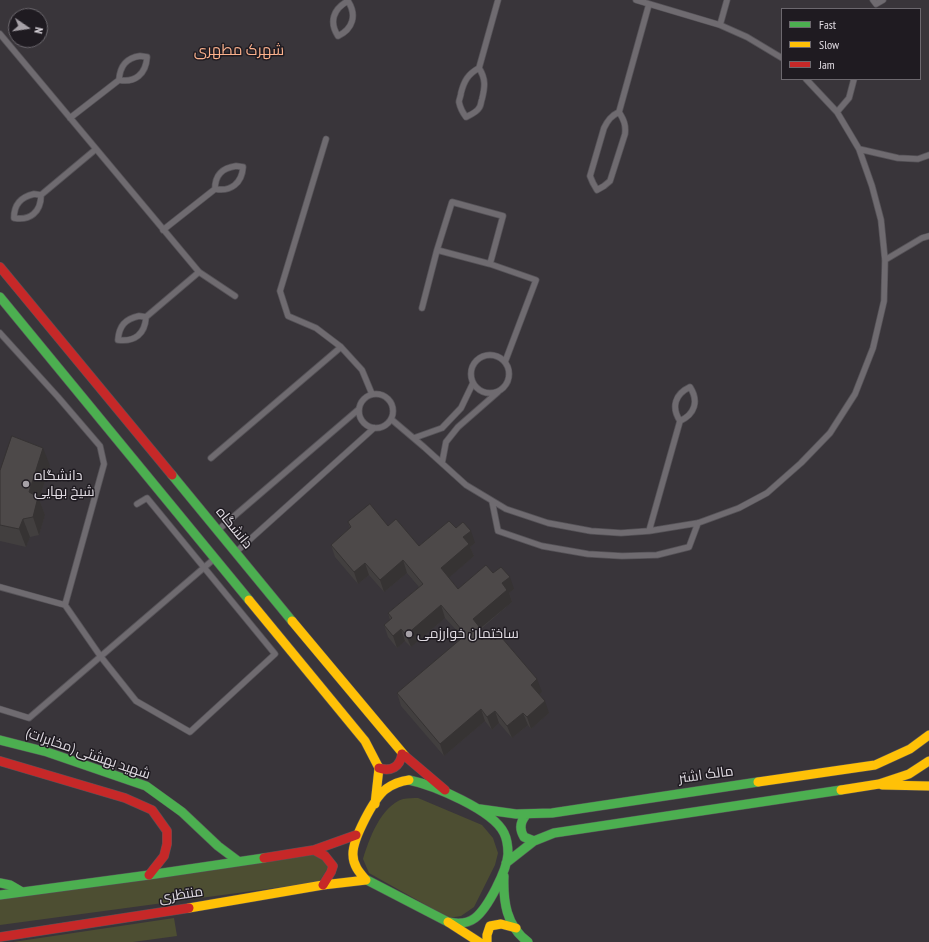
<!DOCTYPE html>
<meta charset="utf-8">
<style>
body{margin:0}
#map{position:relative;width:929px;height:942px;overflow:hidden;background:#39353a;font-family:"PT Sans Narrow",sans-serif}
canvas{display:block}
.legend{position:absolute;left:781px;top:8px;width:140px;height:72px;box-sizing:border-box;background:#1f1b21;border:1px solid #6c686e;margin:0;padding:5px 7px;list-style:none;font-size:12px;color:#e0dbe2}
.legend li{display:flex;align-items:center;gap:8px;height:20px}
.legend b{width:20px;border:1px solid #6c686e}
.north{position:absolute;left:8px;top:8px;width:40px;height:40px;box-sizing:border-box;background:#1f1b21;border:1px solid #6c686e;border-radius:50%;rotate:103deg;font-size:11px;font-weight:700;line-height:16px;text-align:center;color:#e0dbe2}
.north::after{content:'';display:block;margin:auto;width:14px;height:18px;background:#a6a1a7;clip-path:polygon(50% 0,100% 100%,50% 72%,0 100%)}
</style>
<div id="map">
<canvas width="929" height="942"></canvas>
<ul class="legend">
<li><b style="height:5px;background:#4caf50"></b>Fast</li>
<li><b style="height:5px;background:#ffc107"></b>Slow</li>
<li><b style="height:5px;background:#c62828"></b>Jam</li>
</ul>
<div class="north">N</div>
</div>
<script>
const ctx = document.querySelector('canvas').getContext('2d');
ctx.lineJoin = 'round';
function fillPath(path, color) {
  ctx.fillStyle = color;
  ctx.fill(path, 'evenodd');
}
function stroke(path, color, width, dash) {
  ctx.strokeStyle = color;
  ctx.lineWidth = width;
  ctx.lineCap = dash ? 'butt' : 'round';
  ctx.setLineDash(dash || []);
  ctx.stroke(path);
}
function drawText(font, color, halo, rows, align = 'center') {
  ctx.font = font + ' "PT Sans Narrow",Cairo,sans-serif';
  ctx.lineWidth = 3;
  ctx.setLineDash([]);
  ctx.textBaseline = 'middle';
  ctx.strokeStyle = halo;
  ctx.fillStyle = color;
  for (const [text, x, y, turn = 0] of rows) {
    ctx.save();
    ctx.translate(x, y);
    ctx.rotate((+turn || 0) * Math.PI / 180);
    ctx.textAlign = isNaN(turn) ? turn : align;
    if (halo) ctx.strokeText(text, 0, 0);
    ctx.fillText(text, 0, 0);
    ctx.restore();
  }
}
fillPath(new Path2D(`
 M418,798L482,825L493,838L498,853L495,865L474,907L461,916L449,918L369,873L363,859C369,839 381,806 403,799C408,798 414,798 418,798Z
 M314,853L329,866L319,882L0,925V899Z
 M174,918L177,936L133,942H13Z`), '#4d4e32');
const lane = new Path2D(`
 M636,0L720,25L747,37L782,58
 M873,0L876,4L883,0
 M348,1C357,15 353,29 338,36C329,22 333,9 348,1Z
 M720,25L727,0
 M0,34L199,272L235,296
 M140,56L147,57C146,74 135,83 119,80C120,66 126,58 140,56Z
 M479,68C486,79 485,87 482,99C481,101 481,106 479,108C477,112 470,115 466,117C463,113 460,107 459,102C459,99 461,96 461,93C464,81 468,74 479,68Z
 M479,68L498,0
 M619,112C624,120 626,125 625,134L610,181L604,186L597,190L593,183L590,176L604,128C608,120 611,116 619,112Z
 M619,112L649,4
 M837,112L849,98L854,79
 M70,118L119,80
 M326,139L280,291L288,316L316,328L341,347L362,370L372,394
 M859,149L898,158L918,159L929,155
 M236,166L243,167C242,183 231,192 215,189C215,175 222,168 236,166Z
 M34,194L41,195C41,212 30,221 14,218C14,204 21,197 34,194Z
 M41,195L96,149
 M163,230L215,189
 M437,250L490,264
 M885,260L922,238L929,236
 M422,308L437,250L452,202L503,216L490,264L536,280L505,362
 M139,316L146,317C145,334 135,342 118,340C119,326 125,319 139,316Z
 M146,317L199,272
 M0,333L58,397L100,446L104,464L65,605L101,657L136,701L190,732L275,654L147,498L137,504
 M471 374a19 19 0 1 1 38 0a19 19 0 1 1-38 0Z
 M690,387C699,401 695,414 680,421C671,407 675,394 690,387Z
 M359 411a17 17 0 1 1 34 0a17 17 0 1 1-34 0Z
 M391,419L424,447L466,485L506,509L548,523L591,531L621,533L649,531L698,523L739,508L767,493L801,463L830,433L855,394L873,348L884,301L885,260L881,220L872,186L859,149L837,112L806,79
 M414,438L442,428L461,408L473,383
 M211,458L341,347
 M442,463L446,442L458,427L498,392
 M492,501L498,531L542,546L588,554L622,556L657,555L689,547L698,523
 M218,530L359,409
 M649,531L680,421
 M236,552L374,428
 M0,587L65,605
 M0,709L29,718L214,559`);
const fast = new Path2D(`
 M0,297L249,600
 M172,475L292,621
 M0,740L47,752L146,786L182,812L218,846L238,861
 M480,809L516,814L552,813L758,782
 M526,815C520,822 519,829 524,837L534,841
 M506,863L534,841L554,833L841,790
 M504,876C503,901 506,926 528,942
 M365,879L448,922C457,924 467,924 475,918C488,908 507,870 508,854C508,847 507,839 504,833C493,810 433,785 409,780
 M0,883L10,885L22,892
 M0,895L149,875L264,858`);
const slow = new Path2D(`
 M249,600L365,741L379,768L375,804
 M292,621L405,756
 M758,782L875,765L910,749L929,735
 M882,785L929,786
 M841,790L879,784L909,774L929,761
 M365,879C359,872 353,865 353,855C352,840 374,798 386,789C393,784 400,781 409,780
 M189,908L323,885L366,880
 M448,922L479,942
 M487,942V935L490,926L501,924L516,928`);
const jam = new Path2D(`
 M0,267L172,475
 M405,756L445,790
 M0,761L125,798L152,810L167,831V844L164,856L149,875
 M379,768C391,772 400,767 402,754
 M314,850L325,856L333,866L331,872L323,885
 M264,858L314,850L356,835
 M0,937L189,908`);
stroke(lane, '#565358', 7);
stroke(fast, '#565358', 10);
stroke(slow, '#565358', 10);
stroke(jam, '#565358', 10);
stroke(lane, '#6f6b70', 5.5);
stroke(fast, '#4caf50', 9);
stroke(slow, '#ffc107', 9);
stroke(jam, '#c62828', 9);
fillPath(new Path2D(`
 M50,466L39,499L45,515L39,535L30,537L26,547L0,541V471Z
 M348,522L388,526L419,546L456,528L475,543L470,547L474,556L448,578L458,589L493,573L514,589L509,593L512,602L481,629L488,638L542,692L539,694L549,713L531,729L528,725L512,738L499,723L492,730L485,721L444,756L401,706L397,693L460,640L457,633L458,632L445,618L411,647L405,641L397,648L388,637L384,625L390,620L388,613L419,587L407,573L384,592L369,575L358,584L335,557L331,545L350,528Z`), '#423f3f');
fillPath(new Path2D(`
 M43,448L50,466L39,499L45,515L39,535L33,517L29,492Z
 M23,519L30,537L26,547L19,529Z
 M471,531L475,543L470,547L474,556L445,581L441,568L463,537Z
 M403,560L407,573L384,592L380,580Z
 M365,563L369,575L358,584L354,572Z
 M510,577L514,589L509,593L512,602L477,631L473,619L502,583Z
 M441,605L445,618L411,647L406,635Z
 M401,629L405,641L397,648L393,636Z
 M537,679L542,692L536,697L531,685Z
 M545,701L549,713L531,729L527,717Z
 M481,709L485,721L444,756L440,744Z
 M495,711L499,723L492,730L487,717Z
 M523,713L528,725L512,738L507,726Z`), '#363333');
const building = new Path2D(`
 M12,436L43,448L29,492L38,497L33,517L23,519L19,529L0,525V471Z
 M370,504L388,526L396,519L419,546L449,521L456,528L463,522L471,531L463,537L469,544L441,568L458,589L486,565L493,573L501,567L510,577L502,583L507,590L473,619L488,638L496,631L537,679L531,685L545,701L527,717L523,713L507,726L495,711L487,717L481,709L440,744L397,693L462,638L457,633L461,629L441,605L406,635L401,629L393,636L384,625L392,618L388,613L423,584L403,560L380,580L365,563L354,572L331,545L351,527L348,522Z`);
fillPath(building, '#4d4949');
stroke(building, '#363333', 1);
for (const [x, y, r, color] of [
 [26,484,4,"#a6a1a7"],
 [409,634,4,"#a6a1a7"]
]) {
  const dot = new Path2D();
  dot.arc(x, y, r, 0, 2 * Math.PI);
  ctx.fillStyle = color;
  ctx.fill(dot);
  stroke(dot, '#1f1b21', 1.5);
}
drawText('14px', '#e0dbe2', '#1f1b21', [
 ["دانشگاه",34,476],
 ["شیخ بهایی",34,492],
 ["ساختمان خوارزمی",417,634]
], 'left');
drawText('14px', '#e0dbe2', '#1f1b21', [
 ["دانشگاه",234,528,51],
 ["شهید بهشتی (مخابرات)",88,754,19],
 ["مالک اشتر",706,775,-8],
 ["منتظری",181,895,-9]
]);
drawText('15px', '#fbb18c', '#1f1b21', [
 ["شهرک مطهری",239,51]
]);
</script>
